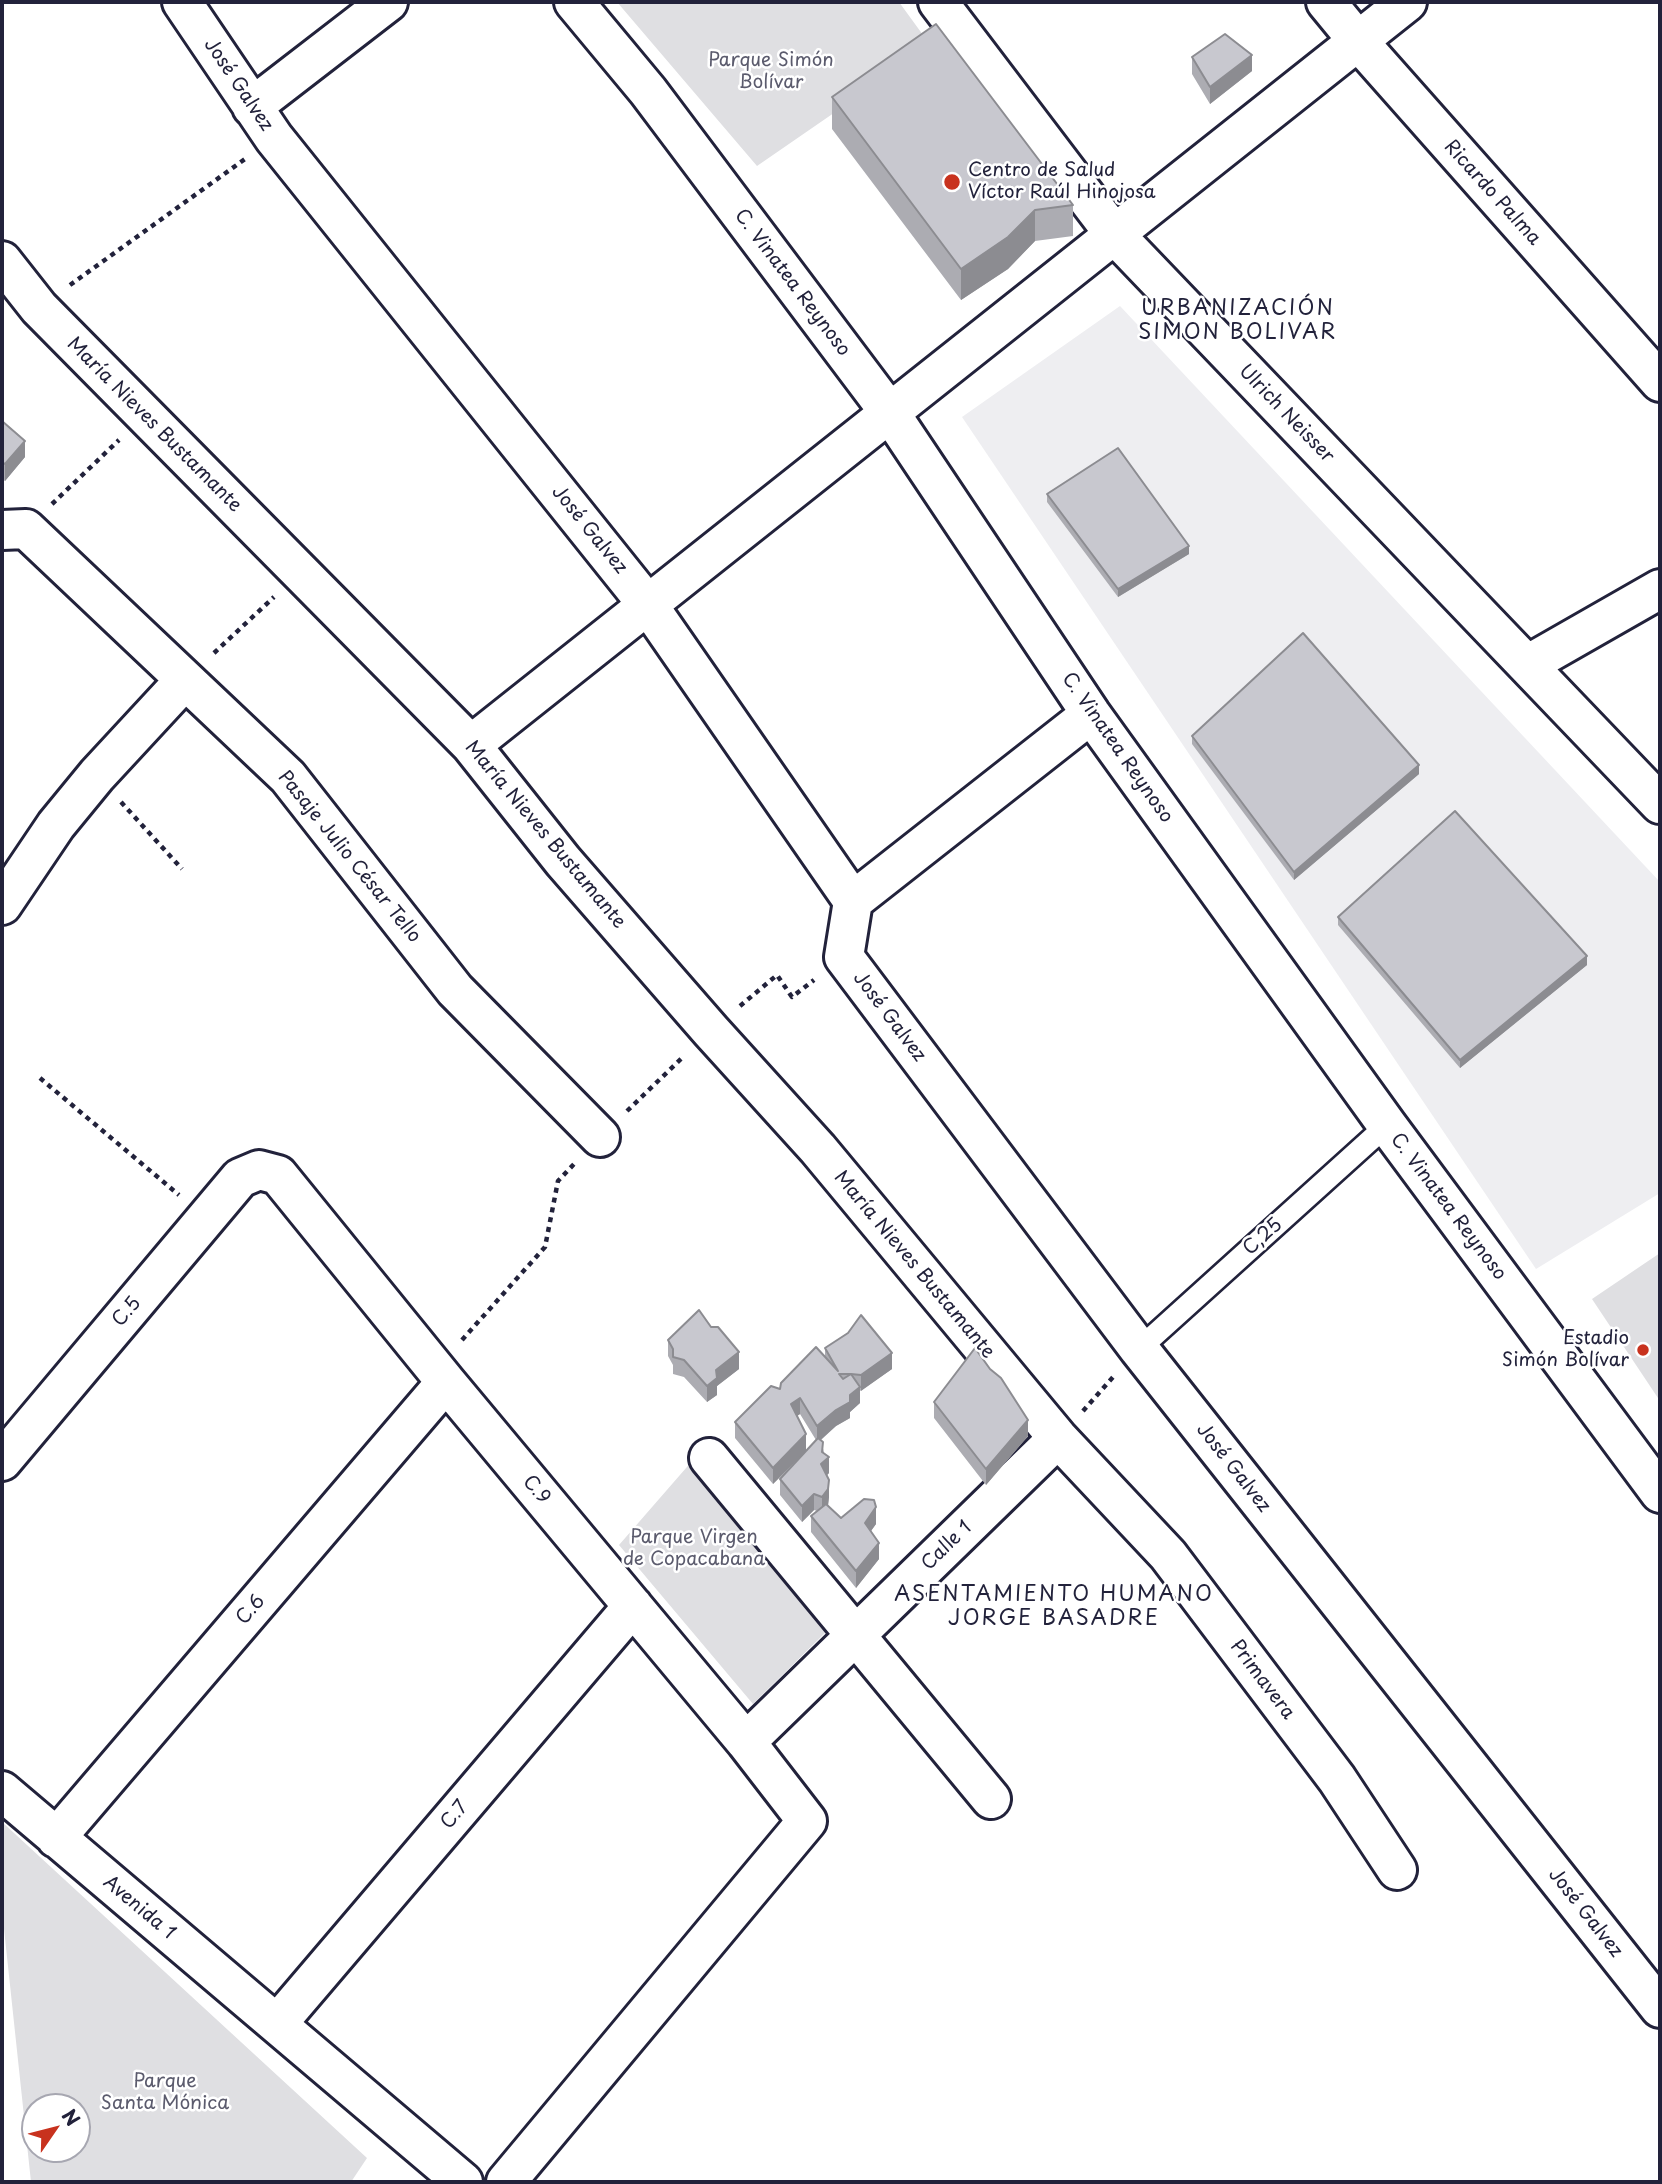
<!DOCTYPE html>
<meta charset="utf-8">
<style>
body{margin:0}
#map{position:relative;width:1662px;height:2184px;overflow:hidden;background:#fff;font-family:"Playpen Sans",sans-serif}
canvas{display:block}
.frame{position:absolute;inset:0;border:4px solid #22223b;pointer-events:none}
.north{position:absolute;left:21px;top:2093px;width:70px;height:70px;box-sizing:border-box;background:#fff;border:2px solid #a7a7b1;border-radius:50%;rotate:55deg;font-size:19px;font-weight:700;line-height:28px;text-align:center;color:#22223b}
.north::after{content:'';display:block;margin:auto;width:24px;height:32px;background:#c8321e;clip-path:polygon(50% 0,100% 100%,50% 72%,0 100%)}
</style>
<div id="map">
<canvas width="1662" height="2184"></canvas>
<div class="frame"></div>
<div class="north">N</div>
</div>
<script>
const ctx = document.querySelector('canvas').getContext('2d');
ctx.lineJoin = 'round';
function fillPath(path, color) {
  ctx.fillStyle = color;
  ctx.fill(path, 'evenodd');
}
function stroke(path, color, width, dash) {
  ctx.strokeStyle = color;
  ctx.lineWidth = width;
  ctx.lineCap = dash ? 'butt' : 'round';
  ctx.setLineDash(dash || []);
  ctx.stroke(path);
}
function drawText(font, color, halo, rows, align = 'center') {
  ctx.font = font + ' "Playpen Sans",sans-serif';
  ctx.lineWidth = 5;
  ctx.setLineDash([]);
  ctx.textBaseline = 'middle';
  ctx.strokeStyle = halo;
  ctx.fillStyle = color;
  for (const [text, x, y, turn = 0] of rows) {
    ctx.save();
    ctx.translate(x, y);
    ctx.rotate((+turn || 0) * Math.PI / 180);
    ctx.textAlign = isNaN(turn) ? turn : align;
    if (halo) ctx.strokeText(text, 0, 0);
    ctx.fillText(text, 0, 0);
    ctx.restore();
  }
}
fillPath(new Path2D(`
 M1120,306L1660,882V1193L1536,1269L962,417Z`), '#eeeef1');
fillPath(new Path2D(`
 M617,2H899L931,46L757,166Z
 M1660,1253V1401L1592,1299Z
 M693,1460L827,1631L753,1704L619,1545Z
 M2,1822L367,2158L351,2182H31L2,1910ZM35,2107H77V2149H35Z`), '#dfdfe2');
const service = new Path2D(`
 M1139,1349L1387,1125`);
const minor = new Path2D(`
 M182,2L274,138L648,605L853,901L844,957L1139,1349L1660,2008
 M574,2L648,91L890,413L1091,714L1387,1125L1660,1493
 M938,2L1115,235L1660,804
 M1326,2L1358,41L1660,382
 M252,107L388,2
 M2,261L39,308L471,745L563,861L711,1031L818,1149L1058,1438L1168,1555L1337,1779L1397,1870
 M2,530L26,529L288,777L455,990L600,1137
 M1527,665L1660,589
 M471,745L1407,2
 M853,901L1091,714
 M2,905L56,825L97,775L184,681
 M709,1458L991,1799
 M2,1461L240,1178L259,1170L278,1175L446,1382L746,1742L807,1821L506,2182
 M746,1742L1058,1438
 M2,1791L463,2182
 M56,1838L446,1382
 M277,2024L633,1606`);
stroke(service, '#22223b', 26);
stroke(minor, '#22223b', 44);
stroke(new Path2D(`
 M70,285L245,159
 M52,504L119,440
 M214,653L274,597
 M121,802L182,869
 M740,1006L777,975L792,997L814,980
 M40,1078L179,1195
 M627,1111L684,1056
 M462,1340L545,1247L558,1181L574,1164
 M1083,1411L1114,1376`), '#22223b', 4.5, [5, 5]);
stroke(service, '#fff', 21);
stroke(minor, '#fff', 38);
fillPath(new Path2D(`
 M1192,57L1252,71L1210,104L1192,74Z
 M832,97L1073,205V236L1035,241L1008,269L961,300L832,129Z
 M2,421L25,457L5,481L2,479Z
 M1047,494L1189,554L1118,597L1047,502Z
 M1192,736L1419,774L1294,880L1192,744Z
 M1338,917L1587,965L1460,1068L1338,925Z
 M668,1340L739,1369L717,1386V1395L707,1402L684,1377L673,1374V1365L668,1356Z
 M825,1348L892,1369L860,1391V1403L850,1412V1418L836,1426L821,1440L829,1473L827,1475L829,1497L828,1506L841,1518L876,1524L871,1531L879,1559L856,1588L811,1532V1516L817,1511L814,1510L802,1522L780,1495V1479L803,1454L773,1484L735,1438V1422L825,1357ZM800,1414L816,1440L806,1451L797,1416Z
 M934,1402L1028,1436L986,1485L934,1418Z`), '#acacb2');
fillPath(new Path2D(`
 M1252,55V71L1210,104V87Z
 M1035,210V241L1008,269L961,300V269Z
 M25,441V457L5,481V464Z
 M1189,546V554L1118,597V589Z
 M1419,765V774L1294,880V872Z
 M1587,956V965L1460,1068V1060Z
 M739,1352V1369L717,1386V1395L707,1402V1386L716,1370Z
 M892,1353V1369L861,1391V1375Z
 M860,1387V1403L850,1412V1418L836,1426L817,1443V1426Z
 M800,1398V1414L791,1420V1404Z
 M1028,1420V1436L986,1485V1469Z
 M806,1434V1451L773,1484V1468Z
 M823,1442V1463L829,1457V1473L821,1481Z
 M829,1480V1497L828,1505L822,1514V1497Z
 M814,1494V1510L802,1522V1506Z
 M876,1507V1524L865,1539V1523Z
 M879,1543V1559L856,1588V1571Z`), '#8c8c91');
const building = new Path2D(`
 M936,24L1073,205L1035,210L1008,237L961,269L832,97Z
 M1225,34L1252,55L1210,87L1192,57Z
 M2,421L25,441L5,464L2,462Z
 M1118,448L1189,546L1118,589L1047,494Z
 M1303,633L1419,765L1294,872L1192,736Z
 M1455,811L1587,956L1460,1060L1338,917Z
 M699,1310L711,1327H718L739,1352L716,1370L717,1378L707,1386L684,1360L673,1357V1349L668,1340Z
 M861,1315L892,1353L861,1375L851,1374L860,1387L850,1395V1402L836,1410L817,1426L800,1398L791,1404L806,1434L773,1468L735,1422L771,1386L780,1389L781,1383L816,1347L838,1371L825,1348L848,1333ZM839,1374H851L843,1379Z
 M975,1348L990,1369L1001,1378L1028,1420L986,1469L934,1402Z
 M818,1438L823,1442L822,1452L829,1457L821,1464L829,1480L828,1489L822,1497L814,1494L802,1506L780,1479Z
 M864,1499L874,1500L876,1507L865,1523L879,1543L856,1571L811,1516L826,1504L841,1518Z`);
fillPath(building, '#c8c8cf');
stroke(building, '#8c8c91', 2);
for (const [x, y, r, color] of [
 [952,182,9,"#c8321e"],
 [1643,1350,7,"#c8321e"]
]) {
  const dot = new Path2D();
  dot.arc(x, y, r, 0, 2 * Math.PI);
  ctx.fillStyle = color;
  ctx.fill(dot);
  stroke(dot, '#fff', 2.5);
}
drawText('19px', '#5b5b6d', '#fff', [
 ["Parque Simón",771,61],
 ["Bolívar",771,83],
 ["Parque Virgen",694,1538],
 ["de Copacabana",694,1560],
 ["Parque",165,2082],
 ["Santa Mónica",165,2104]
]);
drawText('19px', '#22223b', '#fff', [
 ["José Galvez",238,85,56],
 ["Ricardo Palma",1492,193,48],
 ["C. Vinatea Reynoso",792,283,53],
 ["Ulrich Neisser",1286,414,46],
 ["María Nieves Bustamante",154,425,45],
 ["José Galvez",589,530,51],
 ["C. Vinatea Reynoso",1117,748,55],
 ["María Nieves Bustamante",545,835,50],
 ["Pasaje Julio César Tello",349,857,51],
 ["José Galvez",889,1017,53],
 ["C. Vinatea Reynoso",1448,1207,53],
 ["C,25",1263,1237,-42],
 ["María Nieves Bustamante",914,1265,50],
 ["C.5",127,1312,-50],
 ["José Galvez",1233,1468,52],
 ["C.9",536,1490,50],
 ["Calle 1",947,1546,-44],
 ["C.6",251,1610,-49],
 ["Primavera",1262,1680,53],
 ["C.7",455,1815,-50],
 ["Avenida 1",139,1908,40],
 ["José Galvez",1585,1913,52]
]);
drawText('19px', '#22223b', '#fff', [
 ["Centro de Salud",968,171],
 ["Víctor Raúl Hinojosa",968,193],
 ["Estadio",1629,1339,"right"],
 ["Simón Bolívar",1629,1361,"right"]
], 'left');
ctx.letterSpacing = '2px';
drawText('21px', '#22223b', '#fff', [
 ["URBANIZACIÓN",1238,309],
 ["SIMON BOLIVAR",1238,333],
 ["ASENTAMIENTO HUMANO",1054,1595],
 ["JORGE BASADRE",1054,1619]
]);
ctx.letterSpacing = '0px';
</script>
